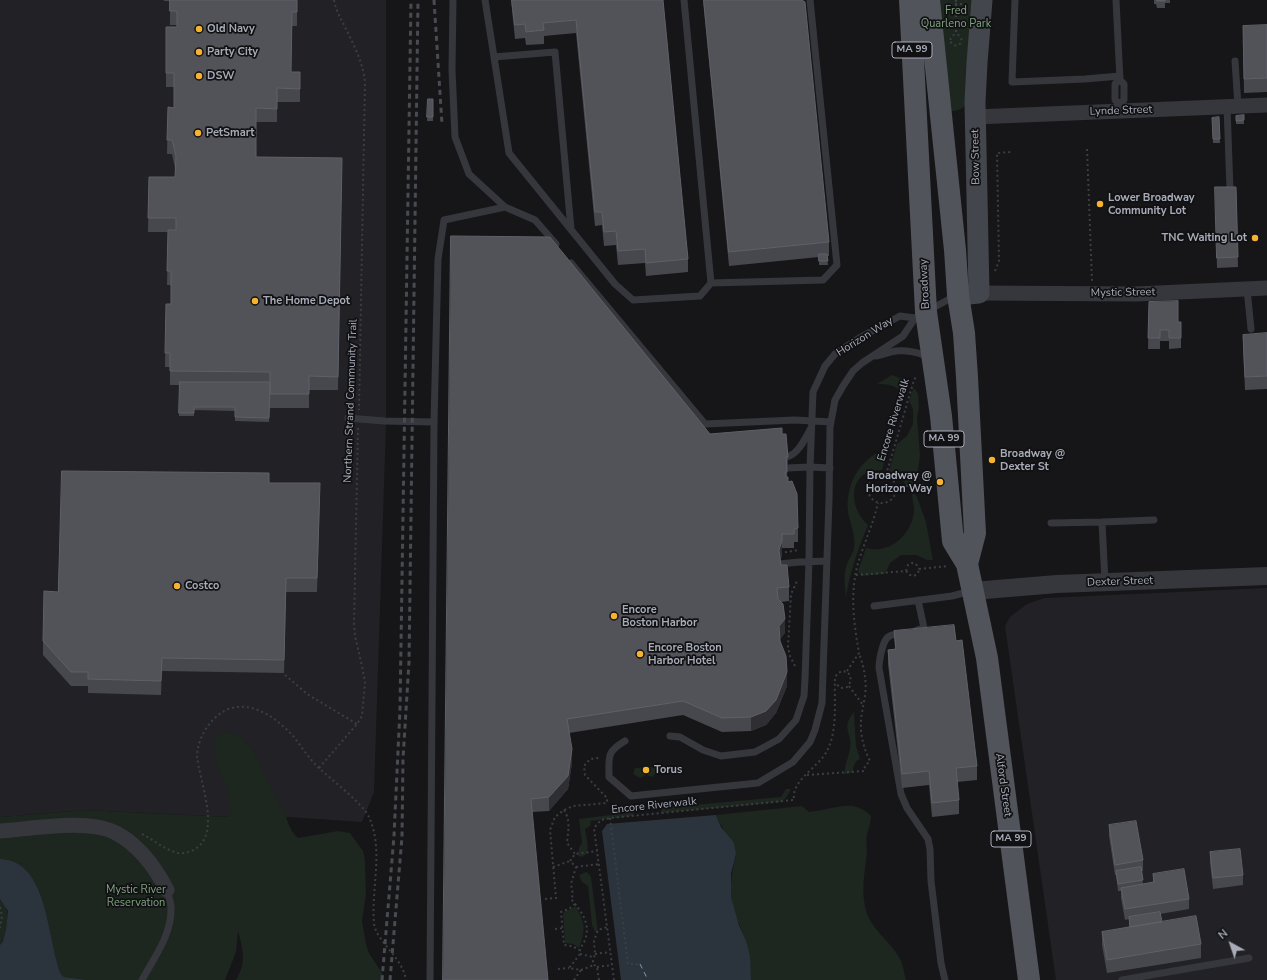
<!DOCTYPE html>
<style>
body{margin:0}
#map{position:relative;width:1267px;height:980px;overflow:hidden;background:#161618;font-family:"Nunito Sans",sans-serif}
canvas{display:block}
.north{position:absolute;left:1211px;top:924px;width:40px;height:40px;-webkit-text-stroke:3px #111113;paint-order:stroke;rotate:320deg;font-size:11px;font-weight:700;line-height:16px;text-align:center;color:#a7acb8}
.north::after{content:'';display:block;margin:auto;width:14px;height:18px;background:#a7acb8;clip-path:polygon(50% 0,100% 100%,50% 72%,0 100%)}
</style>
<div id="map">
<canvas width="1267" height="980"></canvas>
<div class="north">N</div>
</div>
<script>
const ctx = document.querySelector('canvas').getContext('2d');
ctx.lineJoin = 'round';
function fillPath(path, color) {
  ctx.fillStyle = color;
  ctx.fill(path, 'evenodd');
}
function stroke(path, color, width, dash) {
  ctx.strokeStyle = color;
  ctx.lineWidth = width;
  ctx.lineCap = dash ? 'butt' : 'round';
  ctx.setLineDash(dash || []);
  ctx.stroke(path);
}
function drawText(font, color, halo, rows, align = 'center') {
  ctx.font = font + ' "Nunito Sans",sans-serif';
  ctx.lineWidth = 3.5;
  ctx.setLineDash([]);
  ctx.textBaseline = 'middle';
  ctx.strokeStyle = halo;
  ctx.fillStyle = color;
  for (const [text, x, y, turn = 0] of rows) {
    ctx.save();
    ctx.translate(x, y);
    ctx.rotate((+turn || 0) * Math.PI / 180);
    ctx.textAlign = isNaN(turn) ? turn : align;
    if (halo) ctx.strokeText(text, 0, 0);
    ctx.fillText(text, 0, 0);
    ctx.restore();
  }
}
fillPath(new Path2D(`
 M0,0H386V423L374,792L362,822L288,817H267L236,785L230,817L84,810L0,817Z
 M1267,588V980H1056L1005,626L1010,617L1027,604L1045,598Z`), '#222125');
fillPath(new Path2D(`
 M938,0H974L966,104C962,111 955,111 947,111Z
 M892,375L906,381L907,384L904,393C895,385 888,384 877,384Z
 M913,389H915L918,394L919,407L917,417L920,456L916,484L914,487L908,488L904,482L889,471L897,444L907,436L913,424V409L909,401Z
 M888,448L882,470C848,469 847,506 868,525C858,549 850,572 846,597C845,586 843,575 847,564C849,559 853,553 854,548C856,535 850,524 848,512C845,483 861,457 888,448Z
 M912,494H915L917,497L926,522L933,560H927L916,555H901L890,563L885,574L861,576L858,571L866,548C889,555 913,534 914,510C914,505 912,499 912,494Z
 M854,712L856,746L860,759C854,762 853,767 853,773L844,774C845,765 848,758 850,749C853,732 840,729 854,712Z
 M223,732C252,734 260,765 270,787C274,796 280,803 284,811C288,821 289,830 298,838L338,831L350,833L363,851L365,860L366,893L362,921L366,944L369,953L382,973L384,980H236C247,962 243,950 238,931L236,952L225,980H87L64,977L61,974C47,940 49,860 0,859V817L84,810L230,817C231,807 229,796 226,786C220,771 208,749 218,734Z
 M655,767L659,771L652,777L646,775L640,778L633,774L635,768Z
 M786,789H791L786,798L781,802L661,813V808L781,797Z
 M802,806L809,812C813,811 817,811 822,810C840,807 855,800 871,816C871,822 869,827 867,834C866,839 867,846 867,852C865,872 860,893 867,913C873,931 890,941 899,957C903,964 904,972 906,980H751C750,966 750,954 745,940C741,926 733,912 731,897C730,881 733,869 736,854L716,815Z
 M634,812L633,816L591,821L590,826L585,829C586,837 592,854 582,857L578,856L579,848L582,842L579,819Z
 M586,872L589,874L591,877L598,932H595L592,925L588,886L582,882L579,875Z
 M0,899C3,902 6,906 7,910C9,918 5,939 0,945Z
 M576,906C585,924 586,929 579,948L573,944L565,943L563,913Z`), '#1d261f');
fillPath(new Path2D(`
 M716,815L721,827L734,843L736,854L731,874V897L739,925L746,941L750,956L751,980H621L602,831L607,824Z
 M0,859C49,860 47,940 61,974L64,977L87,980H0V945L3,941L6,929L8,911L0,899Z`), '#2b343c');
stroke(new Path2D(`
 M640,964L648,980`), '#7d9ab4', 1, [5, 4]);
stroke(new Path2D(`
 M334,0C336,11 341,19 346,29C354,45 363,63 365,82L359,410
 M956,0V35
 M945,4H965
 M950.5 40a5.5 5.5 0 1 1 11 0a5.5 5.5 0 1 1-11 0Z
 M1087,149L1092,281
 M995,271L999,261L997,153L1011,152
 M868 489a14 14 0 1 1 28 0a14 14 0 1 1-28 0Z
 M886,475L914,380L917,375
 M896,487L924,484
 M780,553L799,550
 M919,569L948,566
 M906,571L908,565L912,563L916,564L919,569
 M906,571L910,575L914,576L918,573L919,569
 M856,575L906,571
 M795,666L790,656L788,647L791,594L798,579
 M847,671L859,653C854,624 850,596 857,567C863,545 873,525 878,503
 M285,675L307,694L357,724
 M849,686L863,705
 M319,768L357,724L362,716L365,682L362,666L355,636L354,624L358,428
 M807,775L864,771L865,766L870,761C865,751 862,741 861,730C860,719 863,708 865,696C867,681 864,667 859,653
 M653,803L654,813
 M564,810C571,821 568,831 567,843L575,854
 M610,818L628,964H640
 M142,834C154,840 165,850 178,853C184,854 190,852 195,849C222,833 199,780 197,756C198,740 205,727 217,716C243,694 274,715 293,736C302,747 309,759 320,769C332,780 363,804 369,817C384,850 371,888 374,923C376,942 402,956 406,980
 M553,867L570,861
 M576,867L599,864
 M545,899L556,898L550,830L555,817L564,810L573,806L607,803V798L585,775L584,766L590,759L599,758
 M575,904L569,909L561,912L564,945L572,946L579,950
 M0,907L2,916L0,928
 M555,929L563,928
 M580,954L593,957
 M595,954L610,952
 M597,967L612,965
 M558,969L569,968
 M581,970L594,965
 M574,980L581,970L569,968L580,954C579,948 583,945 585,940C591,923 581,911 571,899L573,895L571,884L576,867L570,861L575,854L597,851
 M599,980L597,967L593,964V961L595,954L594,941L598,930L607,927
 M614,980L594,828L601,820L610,818L794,800C791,780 818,768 827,751C838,730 834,701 835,678L837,674L842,671L847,672L850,675L851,681L847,687L841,688L835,683`), '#3c3e44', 2, [2, 3]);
stroke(new Path2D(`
 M453,0L452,70L455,137L469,174L505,207
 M485,0L494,57
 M1015,0L1012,82L1085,79L1120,76
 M1116,0L1120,80L1124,84V100L1120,104V111
 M1235,61L1238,106
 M1120,104L1115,100V84L1120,80
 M1227,106L1230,190
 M571,229L555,52L494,57L509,153L615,284L633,300L700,296L711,283L684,0
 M571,263L705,424L795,420L831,422
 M711,283L823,280L837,265L810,0
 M1247,289L1251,329
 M929,310L955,296
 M876,356C883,355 889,352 896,351C904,350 922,352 928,358
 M348,418L384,421L434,422
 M786,457C798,455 806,437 811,428
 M787,468L810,467L830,468
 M1051,523L1102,522
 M779,564L800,562L827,561
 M1105,582L1102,522L1154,520
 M874,606L952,596L971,591
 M917,630L924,628L918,600
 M903,633C899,634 891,634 888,637C882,642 879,662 879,668L901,794L907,808L928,839L930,849L931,881L941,963L945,980
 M670,736L680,737L703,750L721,756L755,752L779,739L796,720L804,696L805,679L809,561L810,467L813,392L825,366L835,354L861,337L900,316L915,318L918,316
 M625,741C606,752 609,757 609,777L631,796L758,783L793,762L810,742L815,730L822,703L829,500L830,427L835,400L843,386L853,371L862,363L903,336L915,318
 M142,980C154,958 172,934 171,908C171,902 168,895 167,890
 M430,980L434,422L438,259L444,220L505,207L535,220L556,244
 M1122,980L1249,958`), '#36373d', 7);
stroke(new Path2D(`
 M975,117L1267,105
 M979,293L1136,294L1267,288
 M0,831C31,829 89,818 116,833C139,845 155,867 167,890`), '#36373d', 15);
stroke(new Path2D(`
 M973,591L1057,584L1267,576`), '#36373d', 18);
stroke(new Path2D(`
 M958,295L979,293L975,102L977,63L982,0`), '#44464d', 21);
stroke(new Path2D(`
 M910,0L926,312L941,416L953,541L967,564L987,658L1029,980
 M929,0L955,250L958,295L964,333L967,377L975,533L967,564`), '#52545c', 22);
stroke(new Path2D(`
 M434,0L442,124
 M382,980L394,836L400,709L411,0
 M390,980L402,837L403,759L409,662L418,0`), '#494b52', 3, [5, 4]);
fillPath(new Path2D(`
 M164,0H297V26H292L291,72H300V102H277V122H256V157L342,158L338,390H309V408H270V390L269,422L235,421V411L194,410V416H179V385H170V367H165L166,304H171V285H167L168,232H148L149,177H175V168L172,154H167L168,107L174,108V87H166V73L177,25H170V1H164Z
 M511,0H663L688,259V272L646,276L645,263L618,265L616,245L604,246L602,225L595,226L576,33L544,36V44L526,45L525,38L515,39Z
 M703,0H802L829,242V256H827L828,265H819V257L729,266Z
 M1154,0H1170V3H1165V8H1157L1156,4H1154Z
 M1267,25V92L1244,93L1243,26Z
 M428,99H433V121H427Z
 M1244,115V124H1236V116Z
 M1219,117L1220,143H1213L1212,118Z
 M1215,187H1236L1238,267L1217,268Z
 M451,236L710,434H782L788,457L787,477L798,528V542H794V548H782V555L780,561L781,565L789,587V601L781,602L785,633L780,639L787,686L776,713L766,725L751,731L722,732L683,715L569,733L572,763L568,789L549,811L532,812Z
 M1149,302L1178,322H1181V348L1169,349V341H1160V349H1148Z
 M1267,333V389L1245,390L1243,348V335Z
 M269,483L320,496L317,592H286L284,673L162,671L161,695L88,693V686H71L43,655V641L58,592Z
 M894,631L956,641L977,766V780L957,782L959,800V814L932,817L929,785L902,788L888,664V650L895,649Z
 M1109,825L1143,860V871H1141L1143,884L1153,882V874L1189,899V909L1160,914L1162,922L1201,944V958L1107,973L1102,945V932L1129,927V919L1125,920L1121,898V891H1118L1116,875H1115L1109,836Z
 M1210,852L1243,875V885L1213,889L1210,862Z`), '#47484d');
fillPath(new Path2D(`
 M782,541V555L779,564V550Z
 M785,619V633L779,640V626Z
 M162,658V671L161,695V681Z
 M787,672V686L776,713L766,725L751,731V717Z
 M572,749V763L568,789L549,811V797Z`), '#2f2f33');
const building = new Path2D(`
 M170,0H297V12H292L291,72H300V89L277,88V109L256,108V157L342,158L338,377L309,376V394H270V372L170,371V353H165L166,304H171V271H167L168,230H176V218H148L149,177H175L176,156L172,140H167L168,107L174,108V73H166V27H177V11H170Z
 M512,0H663L688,259L646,263L645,249L618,251L616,231L604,232L602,212H595L576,20L543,23L544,30L526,32L525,24L515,25Z
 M704,0H802L805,2L829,242L729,252Z
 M1157,0H1165V1H1157Z
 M1267,25V78L1244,79L1243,26Z
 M428,99H433V117H427Z
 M1244,115V120L1236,121V116Z
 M1219,117L1220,139H1213L1212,118Z
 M1215,187H1236L1238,257L1217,258Z
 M451,236L550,237L710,434L782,428V434H786L788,457H786L787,472H785L786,477H788V482L792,481L797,494L798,528L794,529V534H782V541L779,550L781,565H787L789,587L777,588L778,599L783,604L785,619L779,626L780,641L786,656L787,672L776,700L766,711L751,717L722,718L683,701L567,719L572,749L568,776L549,797L531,799L548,980H443Z
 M819,254H827L828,261H819Z
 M1178,301V322H1181V338H1169V330H1160V338H1148L1149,302Z
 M1267,333V376L1245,377L1243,335Z
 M180,382H270L269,418L235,417V407H194V413H179Z
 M62,471L269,473V483H320L317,578H286L284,660L162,658L161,681L88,679V672H71L43,641L44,591L58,592Z
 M954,625L956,641L962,640L977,766L956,768L959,800L932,803L929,771L902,774L888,650L896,649L894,631Z
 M1136,821L1143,860L1115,865L1109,825Z
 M1240,849L1243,875L1213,878L1210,852Z
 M1141,867L1143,880L1118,884L1116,871Z
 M1184,869L1189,899L1125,909L1121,888L1154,882L1153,874Z
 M1160,912L1162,922L1130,927L1129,917Z
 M1196,916L1201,944L1107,960L1102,932Z`);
fillPath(building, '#525259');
stroke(building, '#5f6068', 1);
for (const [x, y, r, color] of [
 [199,29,4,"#f6b32f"],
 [199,52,4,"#f6b32f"],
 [199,76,4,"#f6b32f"],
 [198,133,4,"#f6b32f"],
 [1100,204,4,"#f6b32f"],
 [1255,238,4,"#f6b32f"],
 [255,301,4,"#f6b32f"],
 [992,460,4,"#f6b32f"],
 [940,482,4,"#f6b32f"],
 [177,586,4,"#f6b32f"],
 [614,616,4,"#f6b32f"],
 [640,654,4,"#f6b32f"],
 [646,770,4,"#f6b32f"]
]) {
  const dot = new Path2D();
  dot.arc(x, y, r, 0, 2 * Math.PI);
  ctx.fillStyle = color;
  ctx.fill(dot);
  stroke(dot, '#111113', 1.5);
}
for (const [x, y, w] of [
 [912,50,40],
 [944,439,40],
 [1011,839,40]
]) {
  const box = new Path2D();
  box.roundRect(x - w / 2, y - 8, w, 16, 3);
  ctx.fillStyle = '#111113';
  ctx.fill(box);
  stroke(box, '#a7acb8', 1);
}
drawText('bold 10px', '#a7acb8', null, [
 ["MA 99",912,50],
 ["MA 99",944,439],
 ["MA 99",1011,839]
]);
drawText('11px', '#7ea380', '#111113', [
 ["Fred",956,11],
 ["Quarleno Park",956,24],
 ["Mystic River",136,890],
 ["Reservation",136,903]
]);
drawText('bold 11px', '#a7acb8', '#111113', [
 ["Old Navy",207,29],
 ["Party City",207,52],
 ["DSW",207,76],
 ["PetSmart",206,133],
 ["Lower Broadway",1108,198],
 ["Community Lot",1108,211],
 ["TNC Waiting Lot",1247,238,"right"],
 ["The Home Depot",263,301],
 ["Broadway @",1000,454],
 ["Dexter St",1000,467],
 ["Broadway @",932,476,"right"],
 ["Horizon Way",932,489,"right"],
 ["Costco",185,586],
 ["Encore",622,610],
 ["Boston Harbor",622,623],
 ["Encore Boston",648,648],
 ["Harbor Hotel",648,661],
 ["Torus",654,770]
], 'left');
drawText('11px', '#a7acb8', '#111113', [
 ["Lynde Street",1121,111,-2],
 ["Bow Street",976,157,-91],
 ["Broadway",925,284,-93],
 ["Mystic Street",1123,293,-1],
 ["Horizon Way",865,337,-32],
 ["Northern Strand Community Trail",351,401,-88],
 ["Encore Riverwalk",894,420,-73],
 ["Dexter Street",1120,582,-2],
 ["Alford Street",1003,785,82],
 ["Encore Riverwalk",654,806,-6]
]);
</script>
